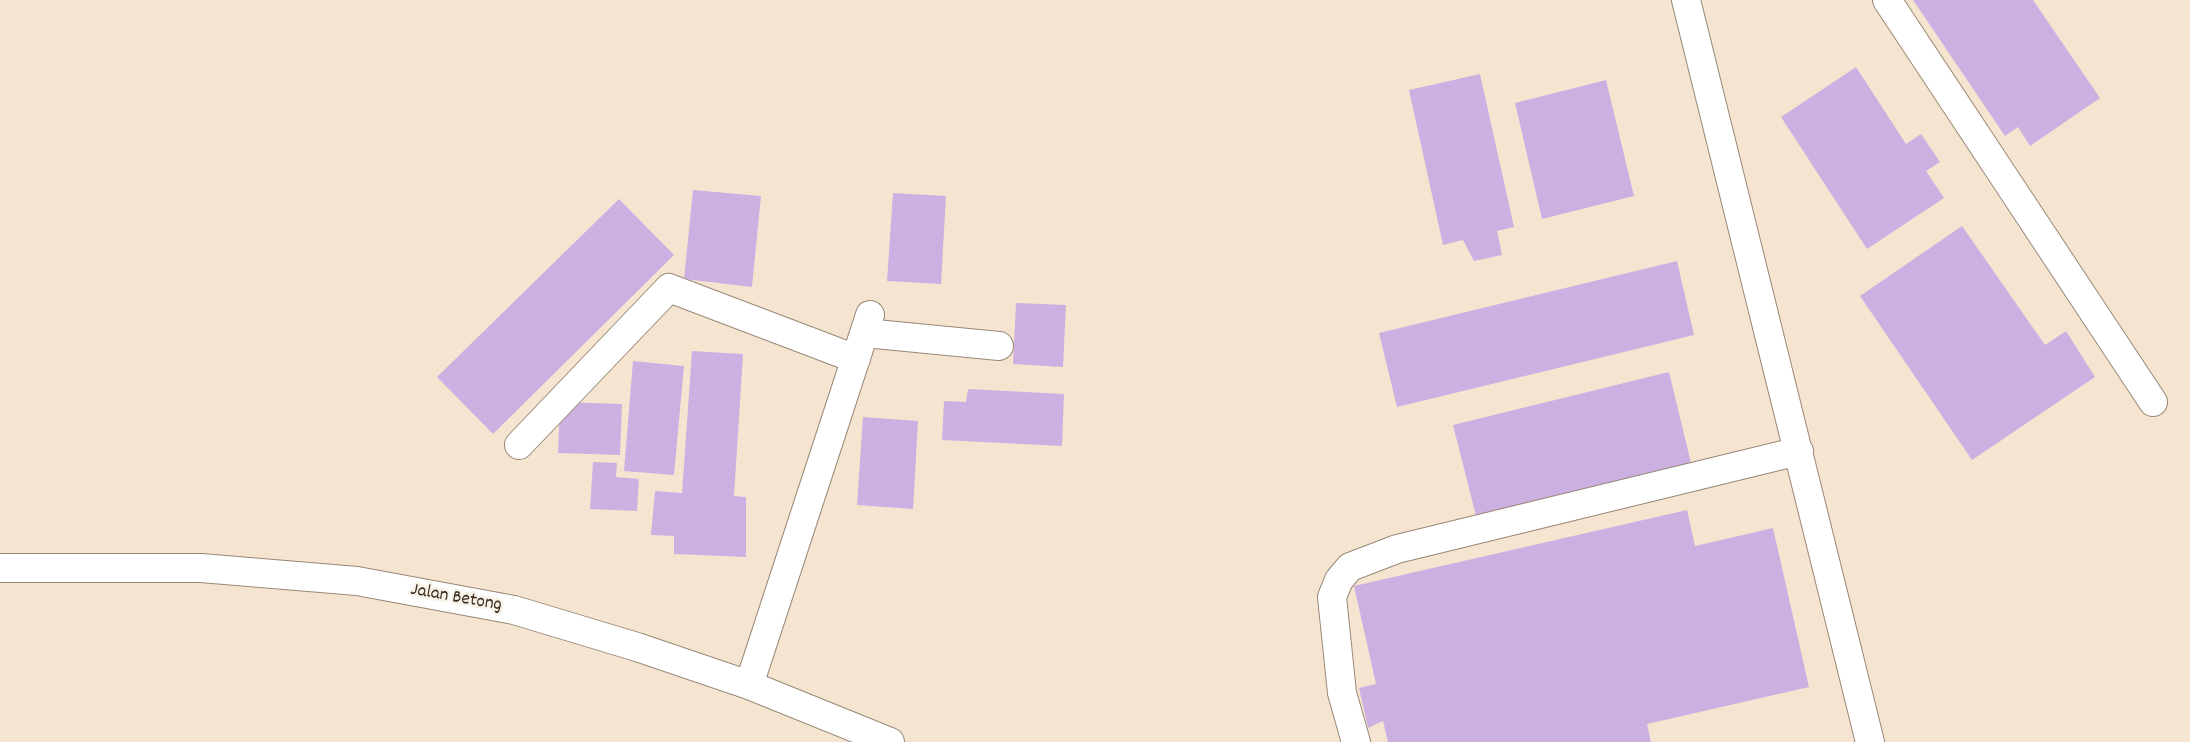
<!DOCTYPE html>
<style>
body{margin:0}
canvas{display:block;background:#f5e5d0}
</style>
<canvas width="2190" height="742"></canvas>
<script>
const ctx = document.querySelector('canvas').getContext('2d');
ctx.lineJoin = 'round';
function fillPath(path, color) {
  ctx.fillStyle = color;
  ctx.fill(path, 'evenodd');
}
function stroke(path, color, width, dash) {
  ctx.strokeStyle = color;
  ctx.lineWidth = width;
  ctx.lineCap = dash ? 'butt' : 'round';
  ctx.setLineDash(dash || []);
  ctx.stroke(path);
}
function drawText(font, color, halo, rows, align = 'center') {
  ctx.font = font + ' Dekko,sans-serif';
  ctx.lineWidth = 5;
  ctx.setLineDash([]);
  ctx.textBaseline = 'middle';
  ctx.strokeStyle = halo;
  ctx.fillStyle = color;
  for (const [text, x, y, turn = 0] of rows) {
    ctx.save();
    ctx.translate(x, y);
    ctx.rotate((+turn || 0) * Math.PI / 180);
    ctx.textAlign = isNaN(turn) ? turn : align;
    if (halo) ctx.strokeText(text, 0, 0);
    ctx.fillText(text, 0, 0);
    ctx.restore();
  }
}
fillPath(new Path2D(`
 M1913,0H2033L2100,98L2030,146L2018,127L2005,136Z
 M1856,67L1906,144L1921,134L1940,162L1926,171L1944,198L1867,249L1781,117Z
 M1480,74L1514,227L1497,231L1502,255L1474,261L1463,240L1443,245L1409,90Z
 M1606,80L1634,196L1542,219L1515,103Z
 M693,190L761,196L752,287L684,279Z
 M893,193L946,196L941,284L887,281Z
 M619,199L674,255L493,434L437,377Z
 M1962,226L2045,345L2066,331L2095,377L1972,460L1860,296Z
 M1677,261L1694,335L1397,407L1379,333Z
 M1016,303L1066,305L1063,367L1013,364Z
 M692,351L743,354L734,496L746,497V557L674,554V536L651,535L655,491L682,493Z
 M633,361L684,366L674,475L624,471Z
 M1669,372L1692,467L1477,520L1453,425Z
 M968,389L1064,394L1062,446L942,440L944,401L966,402Z
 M560,402L622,404L620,455L558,453Z
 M863,417L918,421L913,509L857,505Z
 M593,462L617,463L616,477L639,479L637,511L590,509Z
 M1687,510L1695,546L1773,528L1809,687L1647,724L1651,742H1388L1383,721L1368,728L1359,688L1376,684L1354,586Z`), '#cdb0e2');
const minor = new Path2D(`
 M1686,0L1870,742
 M1887,0L2153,402
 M865,333L999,346
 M519,445L669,288L856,359
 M749,685L870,315
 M1356,742L1342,693L1332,597L1339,580L1350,567L1397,549L1799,451`);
const major = new Path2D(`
 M0,568H201L357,581L514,610L637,647L749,685L890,742`);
stroke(minor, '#988877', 30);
stroke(major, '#988877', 30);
stroke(minor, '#fff', 28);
stroke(major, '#fff', 28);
drawText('19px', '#3b2a1e', '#f7f3e8', [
 ["Jalan Betong",456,599,10]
]);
</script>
